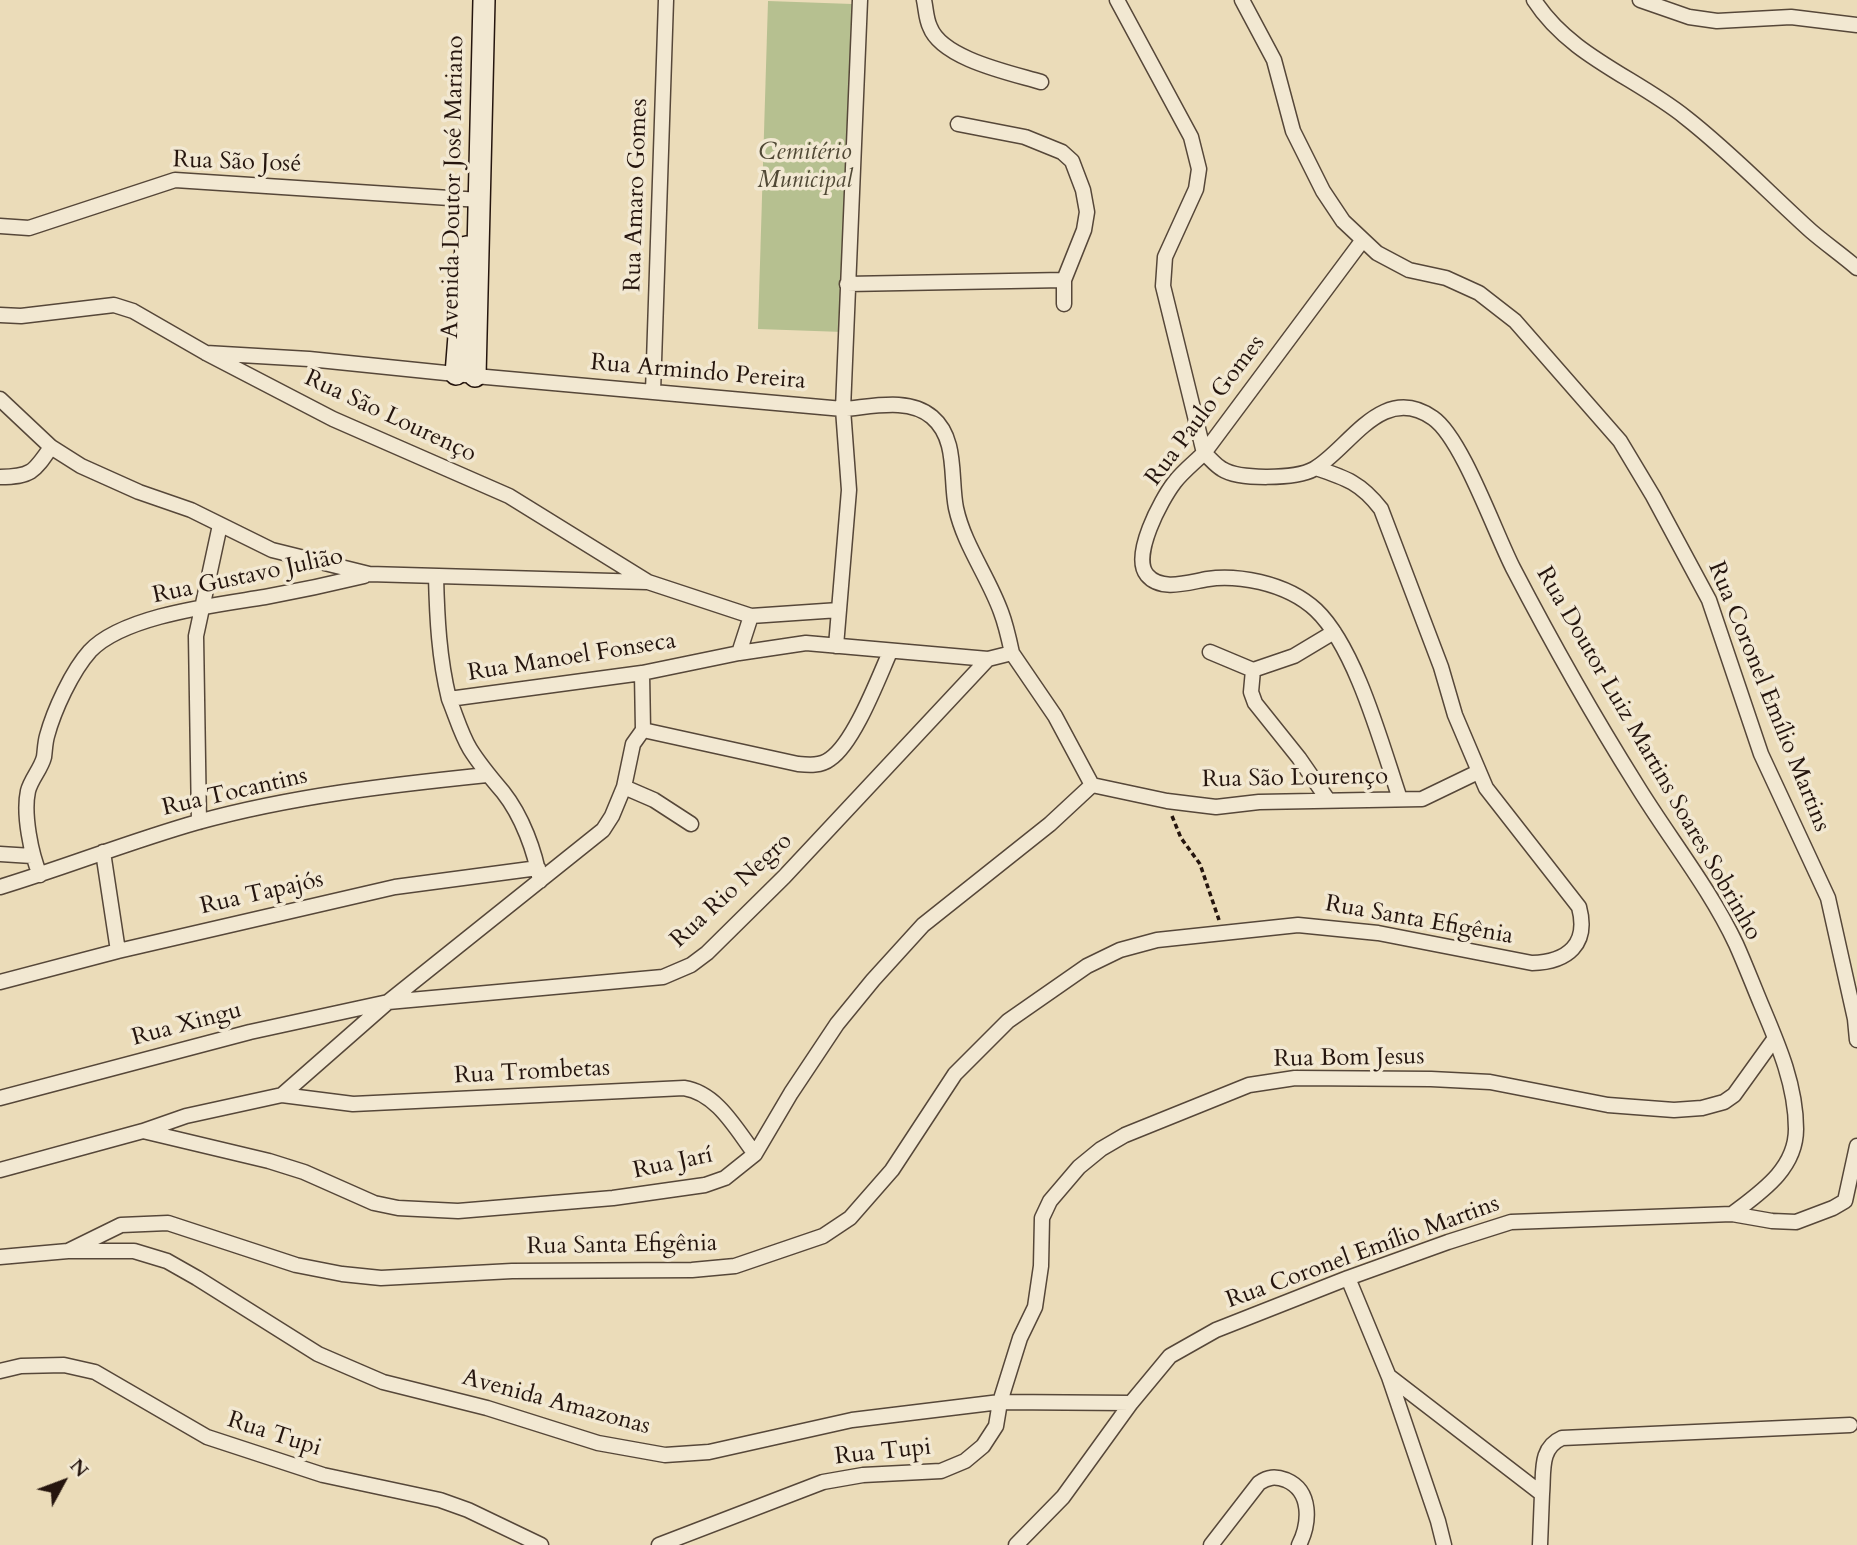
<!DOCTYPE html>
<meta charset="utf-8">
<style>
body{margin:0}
#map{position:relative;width:1857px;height:1545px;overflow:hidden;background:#ebdcb9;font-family:Cardo,serif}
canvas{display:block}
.north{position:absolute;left:28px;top:1447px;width:70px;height:70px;-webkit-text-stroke:5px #f2e8d2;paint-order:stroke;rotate:49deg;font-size:19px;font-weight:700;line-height:28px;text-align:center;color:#25150e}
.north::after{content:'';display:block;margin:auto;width:24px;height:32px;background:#25150e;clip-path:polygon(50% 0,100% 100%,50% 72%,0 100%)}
</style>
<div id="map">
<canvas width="1857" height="1545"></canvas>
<div class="north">N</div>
</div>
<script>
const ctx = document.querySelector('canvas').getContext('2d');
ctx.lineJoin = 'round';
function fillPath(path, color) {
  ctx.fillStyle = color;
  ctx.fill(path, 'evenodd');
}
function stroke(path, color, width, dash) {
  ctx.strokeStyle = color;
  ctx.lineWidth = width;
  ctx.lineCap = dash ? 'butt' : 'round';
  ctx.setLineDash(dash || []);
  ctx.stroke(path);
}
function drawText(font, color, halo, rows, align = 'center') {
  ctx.font = font + ' Cardo,serif';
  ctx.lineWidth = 7;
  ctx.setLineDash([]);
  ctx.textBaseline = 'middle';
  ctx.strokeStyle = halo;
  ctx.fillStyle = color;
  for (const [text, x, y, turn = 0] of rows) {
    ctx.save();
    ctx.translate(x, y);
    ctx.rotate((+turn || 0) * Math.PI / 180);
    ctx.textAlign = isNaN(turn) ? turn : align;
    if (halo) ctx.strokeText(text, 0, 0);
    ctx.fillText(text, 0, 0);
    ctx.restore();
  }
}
fillPath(new Path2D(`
 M768,1L852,4L843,332L758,329Z`), '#b6c090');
const street = new Path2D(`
 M924,0C926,9 926,19 930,27C942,59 1011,73 1041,82
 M1117,0L1191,137L1199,169L1196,189L1165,257L1163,286L1204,453C1210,458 1215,465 1222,469C1239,480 1296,479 1314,469C1349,449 1382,382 1433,418C1462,438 1495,533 1513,568C1551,641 1592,714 1636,784C1669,838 1709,887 1736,944C1745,964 1753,985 1761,1004C1778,1044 1796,1085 1796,1129C1796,1169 1761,1192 1732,1214
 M1242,0L1274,60L1293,131L1323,191L1343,221L1377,253L1409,270L1446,278L1479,293L1515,321L1620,441L1653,496L1709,600L1761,754L1828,898L1855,1019L1857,1040
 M1534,0C1570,56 1635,77 1685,117C1730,152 1769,193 1811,231C1826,244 1842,255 1857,268
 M1640,0L1689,17L1717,21L1791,17L1857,25
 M958,124L1025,137L1062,152L1072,161L1083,190L1087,212L1084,230L1064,280V304
 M0,226L29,228L175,180L480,200
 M1362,241L1204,453C1195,462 1182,472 1174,483C1161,500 1131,556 1147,575C1161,592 1189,582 1208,579C1226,576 1242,578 1260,582C1281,587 1301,596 1316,610C1356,648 1382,746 1400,799
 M847,284L1064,280
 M0,315L21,316L114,305L133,311L206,353L333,419L509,496L648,582L751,616L839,610
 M206,353L309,359L475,376L843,409C871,407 909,397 932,417C958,439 950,478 956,508C964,545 988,576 1001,612C1006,625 1009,639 1012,653
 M653,392L666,0
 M0,399L51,447L81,466L139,492L191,510L272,550L369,574L647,582
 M0,477C31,477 34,472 51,447
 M436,576C437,618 439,658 449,699
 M836,646L849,490L843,409L860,0
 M1210,652L1253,670L1251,692L1255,703L1299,758L1328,800
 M739,653L751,616
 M1253,670L1294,656L1334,632
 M643,730L798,764C809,765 821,766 830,759C854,743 878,679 890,652
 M624,787L654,800L691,824
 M199,822L196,636L220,525
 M103,852L118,951
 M0,854L32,856
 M40,875C31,854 23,814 28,791C31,779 41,769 44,757C45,750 45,743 47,736C54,710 72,671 90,651C124,615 217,605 265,597C298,591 331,584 364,576
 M540,881C535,851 522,816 503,792C491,778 480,765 470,749C461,734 456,716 449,699L642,673L739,653L806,643L988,659L1012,653L1055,716L1092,785L1167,801L1216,807L1259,802L1422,799L1478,772
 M0,887C66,867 131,841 198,822C292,796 390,785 487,775
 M0,982L118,951L395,887L538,868
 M282,1095L353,1104L684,1088C717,1093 736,1129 755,1154
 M0,1098L250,1032L388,1002L663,977L691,965L707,953L784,877L988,659
 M143,1131L269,1161L304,1172L374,1203L398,1208L458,1211L613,1198L705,1185L725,1178L755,1154L791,1093L837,1024L873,980L923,925L1050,824L1092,785
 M0,1170L143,1131L186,1116L282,1095L388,1002L603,830L612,816L624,787L633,744L643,730L642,673
 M68,1251L121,1225L168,1223L296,1265L342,1274L381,1278L512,1271L692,1270L735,1266L823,1236L850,1218L892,1170L955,1074L1008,1021L1087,966L1120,950L1157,940L1298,925L1378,933L1532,963C1568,962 1589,944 1579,907L1486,788L1455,715L1441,667L1381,509C1361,483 1346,478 1316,468
 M0,1257L68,1251H134L167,1261L197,1278L318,1354L383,1382L487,1408L598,1443L665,1455L709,1452L852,1420L1000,1402L1131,1403
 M1348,1278L1389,1377L1438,1521L1444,1545
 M0,1371L21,1366L64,1365L95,1372L207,1437L323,1475L440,1500L468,1510L541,1545
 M1390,1377L1542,1494L1540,1545
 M1542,1494C1544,1472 1539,1448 1562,1438L1850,1425
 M659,1545L823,1482L863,1475L941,1471L965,1461L983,1446L996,1426L1000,1402L1020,1338L1035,1307L1041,1266L1042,1218L1050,1201L1079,1167L1101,1149L1125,1135L1249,1085L1295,1078L1431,1079L1490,1082L1608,1105L1674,1110L1702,1108L1724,1102L1734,1095L1775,1038
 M1016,1545L1063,1497L1131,1403L1170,1356L1216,1330L1348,1278L1448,1242L1511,1222L1732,1214L1772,1221L1796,1222L1833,1208L1845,1201L1857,1146
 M1211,1545L1259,1483C1268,1477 1275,1476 1286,1480C1312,1491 1310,1523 1299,1545`);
const secondary = new Path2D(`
 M456,374L466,247
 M475,376L484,0`);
stroke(street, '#564739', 17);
stroke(secondary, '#25150e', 24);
stroke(new Path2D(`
 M1172,816L1181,838L1200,864L1219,920`), '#25150e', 3.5, [5, 3.5]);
stroke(street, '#f2e8d2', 14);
stroke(secondary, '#f2e8d2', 21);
drawText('italic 24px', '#504835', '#f2e8d2', [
 ["Cemitério",805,153],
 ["Municipal",805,181]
]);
drawText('24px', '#25150e', '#f2e8d2', [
 ["Rua São José",237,163,2],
 ["Avenida Doutor José Mariano",454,187,-89],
 ["Rua Amaro Gomes",637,195,-88],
 ["Rua Armindo Pereira",698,373,5],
 ["Rua Paulo Gomes",1206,411,-53],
 ["Rua São Lourenço",390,417,25],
 ["Rua Gustavo Julião",248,577,-12],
 ["Rua Manoel Fonseca",572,658,-9],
 ["Rua Coronel Emílio Martins",1768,697,68],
 ["Rua Doutor Luiz Martins Soares Sobrinho",1648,754,60],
 ["Rua São Lourenço",1295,779,-1],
 ["Rua Tocantins",235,793,-13],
 ["Rua Rio Negro",732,891,-43],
 ["Rua Tapajós",262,894,-13],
 ["Rua Santa Efigênia",1419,921,10],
 ["Rua Xingu",187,1025,-15],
 ["Rua Bom Jesus",1349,1059,-1],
 ["Rua Trombetas",532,1073,-3],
 ["Rua Jarí",673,1164,-12],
 ["Rua Santa Efigênia",622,1246,-1],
 ["Rua Coronel Emílio Martins",1363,1253,-20],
 ["Avenida Amazonas",556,1403,15],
 ["Rua Tupi",274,1435,18],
 ["Rua Tupi",883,1453,-6]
]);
</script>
